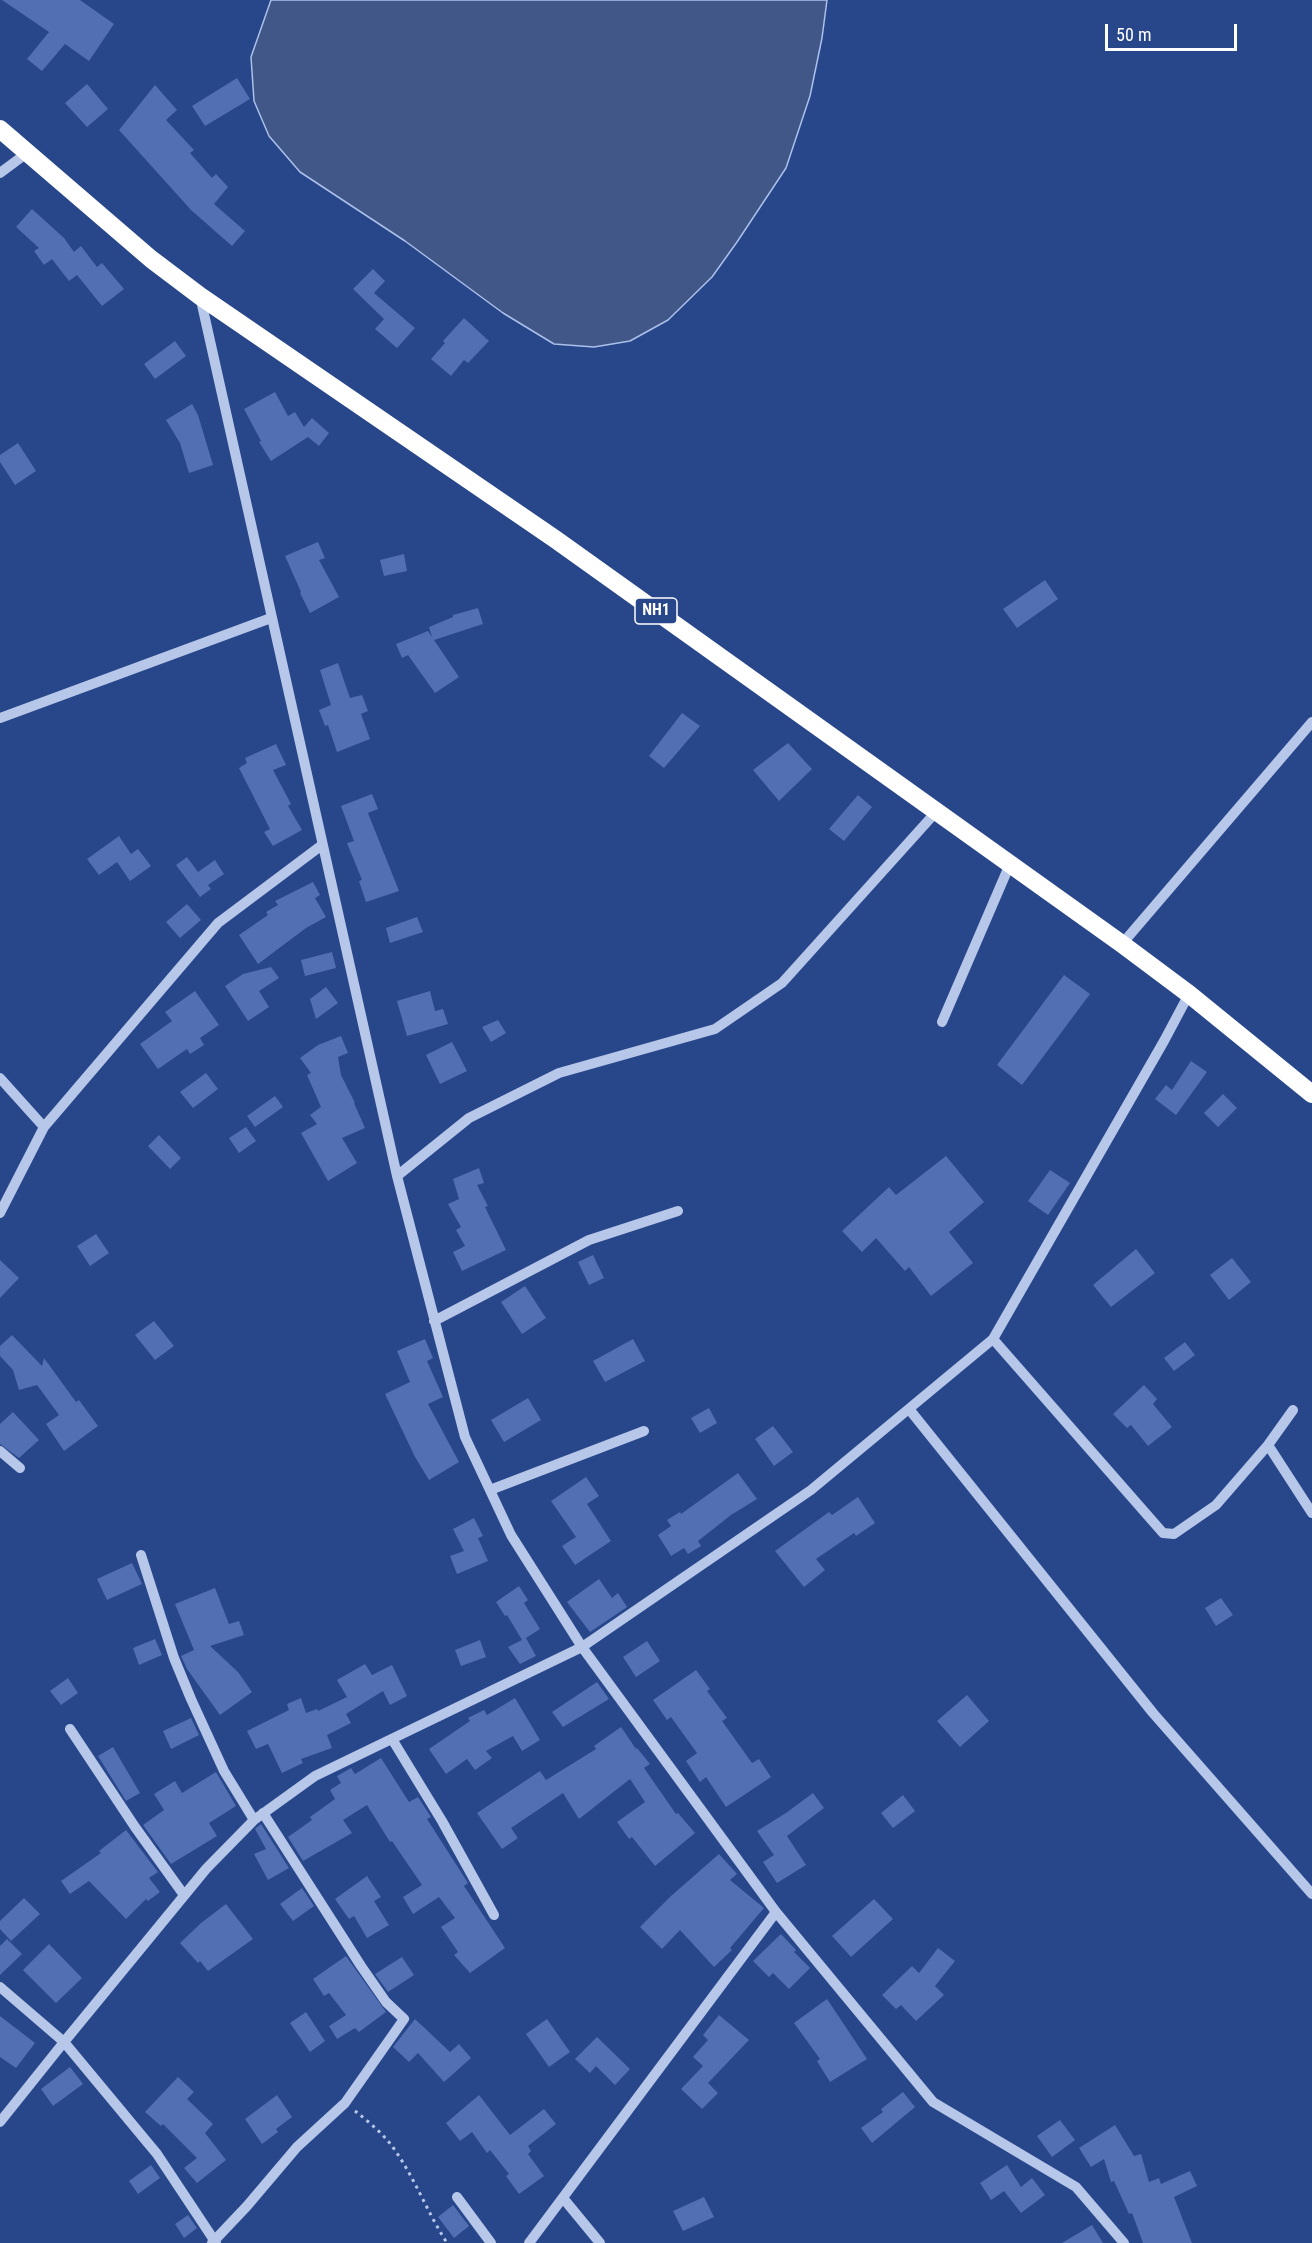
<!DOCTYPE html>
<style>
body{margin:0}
#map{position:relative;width:1312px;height:2243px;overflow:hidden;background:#28468a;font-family:"Roboto Condensed",sans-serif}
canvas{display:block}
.scale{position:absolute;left:1105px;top:24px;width:132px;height:27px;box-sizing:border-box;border:3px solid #fff;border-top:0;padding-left:8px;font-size:18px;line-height:21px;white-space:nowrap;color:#fff;-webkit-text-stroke:4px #28468a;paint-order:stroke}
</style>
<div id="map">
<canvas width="1312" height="2243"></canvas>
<div class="scale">50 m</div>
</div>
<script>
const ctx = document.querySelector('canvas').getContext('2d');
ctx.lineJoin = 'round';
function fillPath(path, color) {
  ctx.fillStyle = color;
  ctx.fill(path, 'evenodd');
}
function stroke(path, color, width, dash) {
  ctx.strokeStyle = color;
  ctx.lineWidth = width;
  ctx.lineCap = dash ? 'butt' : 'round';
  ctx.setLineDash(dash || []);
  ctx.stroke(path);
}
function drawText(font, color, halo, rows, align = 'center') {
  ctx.font = font + ' "Roboto Condensed",sans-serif';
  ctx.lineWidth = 6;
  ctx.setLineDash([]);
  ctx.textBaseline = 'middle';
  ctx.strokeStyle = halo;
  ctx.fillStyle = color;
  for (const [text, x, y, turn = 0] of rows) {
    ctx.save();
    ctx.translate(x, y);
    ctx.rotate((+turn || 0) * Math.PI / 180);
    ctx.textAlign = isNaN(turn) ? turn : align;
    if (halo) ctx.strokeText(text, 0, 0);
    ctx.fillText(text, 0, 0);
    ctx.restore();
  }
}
const water = new Path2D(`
 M271,0H827L822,38L810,96L786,168L737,242L712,277L668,320L630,341L594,347L554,344L503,313L405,241L300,172L269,136L254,101L251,57Z`);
fillPath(water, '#415788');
stroke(water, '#abc0ea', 1.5);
fillPath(new Path2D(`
 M2,0H80L114,24L89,61L65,44L42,71L27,59L49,32Z
 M237,78L250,99L205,126L192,106Z
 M87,84L108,109L87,127L65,103Z
 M155,85L177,110L166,120L194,150L190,153L212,178L216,174L228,187L214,204L245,231L232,246L191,210L119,130Z
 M32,209L64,238L74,252L81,246L97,267L102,263L124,289L102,306L77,275L69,281L52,259L44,265L34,251L39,248L16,227Z
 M373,269L385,281L374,293L415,328L397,348L375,329L384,319L353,289Z
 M464,318L489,341L468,363L464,360L451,376L431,359L445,343L443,341Z
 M175,341L186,356L155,379L144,364Z
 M275,392L288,416L295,412L304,427L312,418L329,433L319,446L308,437L271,461L259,442L261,441L244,409Z
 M192,404L198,415L213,465L189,473L180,443L166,420Z
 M18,443L36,471L15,485L0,462V455Z
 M318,542L325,558L319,560L339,597L310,613L300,593L301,592L285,556Z
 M404,554L407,571L384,576L380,560Z
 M1045,580L1058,599L1017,628L1003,609Z
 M478,608L483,624L434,640L459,677L435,693L408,655L402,658L396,644L428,631L432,637L429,627L453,617V615Z
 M338,663L350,698L362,695L368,711L361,714L370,739L337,752L328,725L325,726L319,710L331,705L320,670Z
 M682,713L700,726L664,768L649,756Z
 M788,743L812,769L779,801L753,770Z
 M276,744L286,765L273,770L291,804L288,806L302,830L273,846L264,832L270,829L239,768L247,763L245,758Z
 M372,794L378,809L368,813L399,891L366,902L359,881L362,880L347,843L354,841L341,806Z
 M858,795L872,807L844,841L829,829Z
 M119,836L131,854L138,849L151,866L130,881L117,862L99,875L87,859Z
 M187,857L198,872L215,860L224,874L208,885L211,889L200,897L176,865Z
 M313,882L320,895L315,898L326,917L306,928L258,964L239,935L268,915L266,912L278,905L275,901Z
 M187,904L201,920L180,938L166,922Z
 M417,917L423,932L390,943L386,928Z
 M332,952L336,968L305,976L301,960Z
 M271,967L279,978L259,991L269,1007L248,1021L225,986L243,974Z
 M1064,975L1090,994L1022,1085L997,1065Z
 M326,987L338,1003L316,1019L310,999Z
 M195,991L219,1025L200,1038L204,1045L190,1054L187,1049L158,1069L140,1044L172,1021L165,1012Z
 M430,991L435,1011L443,1009L448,1024L407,1036L397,1001Z
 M498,1020L506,1033L491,1042L482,1027Z
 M341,1036L348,1053L338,1057L341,1075L355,1103H354L365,1128L342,1138L357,1163L328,1181L301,1133L317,1124L310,1115L321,1107L307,1075L311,1073L300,1058L318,1045Z
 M452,1042L467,1071L440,1084L426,1055Z
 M1191,1061L1207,1072L1176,1115L1155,1099L1166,1085L1172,1090Z
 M206,1073L218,1089L193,1108L180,1092Z
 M1223,1094L1237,1108L1218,1127L1204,1113Z
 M275,1096L283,1107L255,1127L247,1116Z
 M246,1127L256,1141L239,1153L229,1138Z
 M159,1135L181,1158L170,1169L148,1146Z
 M946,1156L984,1202L949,1232L973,1263L931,1296L909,1267L905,1271L876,1238L862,1252L842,1231L889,1187L896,1195Z
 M479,1168L484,1183L477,1185L488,1206L485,1207L506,1250L462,1271L453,1252L465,1246L456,1230L461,1227L448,1204L459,1199L453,1179Z
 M1050,1170L1070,1183L1048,1215L1028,1201Z
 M96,1234L109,1253L90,1266L77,1246Z
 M1136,1249L1155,1273L1111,1307L1093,1285Z
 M593,1255L604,1278L589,1285L578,1262Z
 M1232,1258L1251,1282L1229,1300L1210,1275Z
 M0,1260L19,1278L0,1298Z
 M525,1286L546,1318L522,1334L501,1302Z
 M154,1321L174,1346L155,1360L135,1335Z
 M12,1335L42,1366L44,1358L76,1402L79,1400L98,1426L64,1451L46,1424L59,1415L37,1385L19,1390L13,1370L0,1356V1346Z
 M425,1339L433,1358L427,1361L443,1397L428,1404L459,1462L429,1480L415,1457L385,1394L410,1382L397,1351Z
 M633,1339L645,1361L605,1382L593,1361Z
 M1185,1342L1195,1355L1174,1371L1164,1358Z
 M1144,1385L1157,1399L1153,1404L1172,1427L1148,1446L1131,1425L1127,1428L1113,1414Z
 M528,1398L541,1420L504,1442L491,1420Z
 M709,1408L717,1423L700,1433L691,1418Z
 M13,1412L39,1440L19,1458L0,1444V1424Z
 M773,1426L793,1452L774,1466L755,1439Z
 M738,1473L757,1499L731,1515L698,1541L701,1546L688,1554L684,1548L671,1556L658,1535L671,1526L667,1520L680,1512L681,1514Z
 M586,1477L599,1496L587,1504L611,1541L575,1565L562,1546L576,1537L551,1501Z
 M858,1497L875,1523L856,1536L854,1533L816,1559L825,1570L804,1587L775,1551L829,1512L832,1515Z
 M474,1518L483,1536L478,1538L488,1561L457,1574L450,1556L464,1551L453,1529Z
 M132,1563L142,1584L107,1600L97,1579Z
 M599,1579L612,1598L618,1593L627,1607L590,1632L567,1602Z
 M519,1586L528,1600L524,1603L540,1629L526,1638L536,1656L520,1664L508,1647L522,1640L507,1615L505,1616L496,1602Z
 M215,1588L229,1624L239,1621L244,1635L210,1646L238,1672L252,1692L220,1715L187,1669L181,1656L194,1650L175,1604Z
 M1221,1598L1233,1615L1216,1626L1205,1608Z
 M155,1639L162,1655L139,1665L133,1648Z
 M480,1640L486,1657L461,1666L455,1650Z
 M647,1641L660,1661L636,1677L623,1657Z
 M365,1664L372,1675L392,1665L407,1696L390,1705L383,1691L346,1714L351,1723L327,1735L332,1748L301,1759L303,1763L282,1773L268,1744L256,1749L247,1731L289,1710L287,1704L301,1698L306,1713L317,1709L318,1711L347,1697L337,1680Z
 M696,1670L710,1689L707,1691L727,1718L722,1721L752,1763L759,1759L771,1777L726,1807L706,1777L700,1782L686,1761L697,1753L671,1717L667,1720L653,1700Z
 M68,1678L78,1693L61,1705L50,1691Z
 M597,1682L609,1699L563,1727L552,1712Z
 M967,1695L989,1721L960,1747L937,1721Z
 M515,1698L540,1740L522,1751L513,1736L486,1751L492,1758L475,1770L467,1759L446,1774L429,1749L470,1721L468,1718L484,1710L487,1715Z
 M191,1718L199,1735L171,1749L163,1731Z
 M621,1727L636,1749L637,1748L650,1764L644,1768L676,1814L678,1813L695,1833L655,1866L632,1837L629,1839L617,1822L645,1802L630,1779L579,1819L563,1793L511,1828L518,1838L502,1849L477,1813L540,1771L546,1780L596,1749L594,1746Z
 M113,1747L140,1793L126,1801L98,1756Z
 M381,1758L409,1802L418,1797L431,1817L427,1819L468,1883L464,1886L505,1948L470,1973L454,1955L458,1952L441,1927L455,1918L439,1897L413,1914L403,1897L422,1885L392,1841L390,1842L367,1805L343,1820L352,1833L303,1861L288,1837L312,1820L310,1817L335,1799L330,1790L341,1783L337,1776L351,1768L355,1774Z
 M216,1772L236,1806L209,1823L217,1836L171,1864L143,1825L164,1810L154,1794L175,1781L182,1793Z
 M813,1793L824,1808L787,1836L806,1865L777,1883L763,1862L774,1855L757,1831L786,1813Z
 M903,1795L915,1811L893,1828L881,1813Z
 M261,1824L289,1868L268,1880L254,1854L266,1849L255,1829Z
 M126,1830L158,1872L149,1878L160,1892L148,1901L146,1899L126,1919L89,1881L70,1894L61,1881L101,1853L99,1851Z
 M719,1854L737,1874L730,1880L764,1908L730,1948L732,1950L714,1967L680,1930L662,1949L640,1927L671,1896Z
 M367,1876L381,1897L374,1901L389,1925L367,1938L354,1916L349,1919L335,1899Z
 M302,1888L314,1906L293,1921L280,1904Z
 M24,1898L40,1914L11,1941L0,1929V1921Z
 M874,1899L893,1919L851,1957L832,1936Z
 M226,1904L253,1939L208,1971L200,1961L198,1963L180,1943L201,1923Z
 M781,1934L796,1950L794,1952L810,1968L789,1989L773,1973L769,1977L753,1961Z
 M7,1939L22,1954L0,1975V1946Z
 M49,1944L82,1978L56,2003L23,1970Z
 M938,1948L955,1961L935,1986L944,1995L916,2021L901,2005L896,2009L882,1995L912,1966L919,1973Z
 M346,1956L386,2012L359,2032L355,2028L337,2039L329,2026L346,2015L329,1993L324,1996L313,1979Z
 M402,1957L414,1975L388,1992L375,1974Z
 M827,1999L867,2059L830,2082L817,2061L820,2059L794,2023Z
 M306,2012L325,2041L310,2052L290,2023Z
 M719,2015L749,2040L708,2083L718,2093L702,2109L681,2089L703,2066L693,2057L708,2040L703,2035Z
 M0,2016L35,2043L16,2068L0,2057Z
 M415,2019L450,2052L459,2044L471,2058L444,2082L418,2053L409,2062L393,2047Z
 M547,2019L570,2052L549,2067L526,2034Z
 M597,2037L630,2069L615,2085L596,2066L590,2073L575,2059Z
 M70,2067L83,2084L53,2106L41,2089Z
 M178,2077L194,2092L187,2099L213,2124L205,2133L226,2160L197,2183L184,2168L197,2158L163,2124L161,2126L145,2112Z
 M903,2092L915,2107L872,2143L861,2128L883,2112L881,2109Z
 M277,2095L292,2117L276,2129L278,2132L262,2144L245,2119Z
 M479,2095L510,2135L544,2109L556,2124L528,2146L531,2151L528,2154L544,2176L519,2194L506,2176L509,2174L490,2150L487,2153L472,2132L460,2141L446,2123Z
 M1060,2120L1075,2140L1052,2157L1037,2136Z
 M1115,2125L1134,2156L1141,2154L1149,2182L1159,2178L1161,2184L1190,2171L1197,2186L1174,2197L1192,2243H1143L1132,2213L1129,2214L1114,2181L1111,2182L1104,2159L1091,2167L1079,2148Z
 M151,2165L160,2178L138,2194L129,2181Z
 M1007,2165L1021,2187L1032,2178L1045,2195L1021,2213L1004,2191L991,2200L980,2183Z
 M704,2197L714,2217L683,2231L673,2211Z
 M453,2205L469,2226L454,2238L438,2217Z
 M188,2215L197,2228L184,2238L175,2224Z
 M1092,2225L1103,2243H1062Z`), '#516fb2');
stroke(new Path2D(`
 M355,2111C368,2121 382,2133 392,2146C414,2176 427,2212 447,2243`), '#b7c7e9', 3, [3, 4.5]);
stroke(new Path2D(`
 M0,173L27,153
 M200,296L397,1176L465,1437L511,1535L582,1647L776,1912L933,2102L1076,2187L1124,2243
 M0,718L271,618
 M1122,944L1312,722
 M942,1022L1010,864
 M0,1078L44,1127
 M397,1176L469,1118L559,1073L715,1029L782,983L936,812
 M0,1213L44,1127L218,923L322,845
 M434,1321L589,1240L678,1211
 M993,1339L1163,1533L1174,1534L1216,1505L1268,1445L1293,1410
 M909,1409L1153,1713L1312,1894
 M1268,1445L1312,1513
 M0,1451L20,1468
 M490,1490L644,1431
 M141,1555L174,1658L191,1699L224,1771L254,1820
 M70,1729L135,1827L184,1895
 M392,1739L442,1821L494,1915
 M0,1987L64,2042L206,1869L254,1820L315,1776L582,1647L811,1490L993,1339L1164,1041L1189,994
 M0,2122L64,2042L157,2154L216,2243
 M457,2197L491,2243
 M563,2198L600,2243
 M212,2243L247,2206L297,2147L345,2103L404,2019L386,2002L361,1966L263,1813
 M529,2243L776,1912`), '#b7c7e9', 10);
stroke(new Path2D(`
 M0,129L151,259L200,296L555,539L1122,944L1189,994L1312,1094`), '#fff', 18);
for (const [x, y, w] of [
 [656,611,42]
]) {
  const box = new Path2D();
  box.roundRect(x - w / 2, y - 13, w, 26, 4.5);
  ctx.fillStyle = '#28468a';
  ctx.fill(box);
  stroke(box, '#fff', 1.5);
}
drawText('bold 16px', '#fff', null, [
 ["NH1",656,611]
]);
</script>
